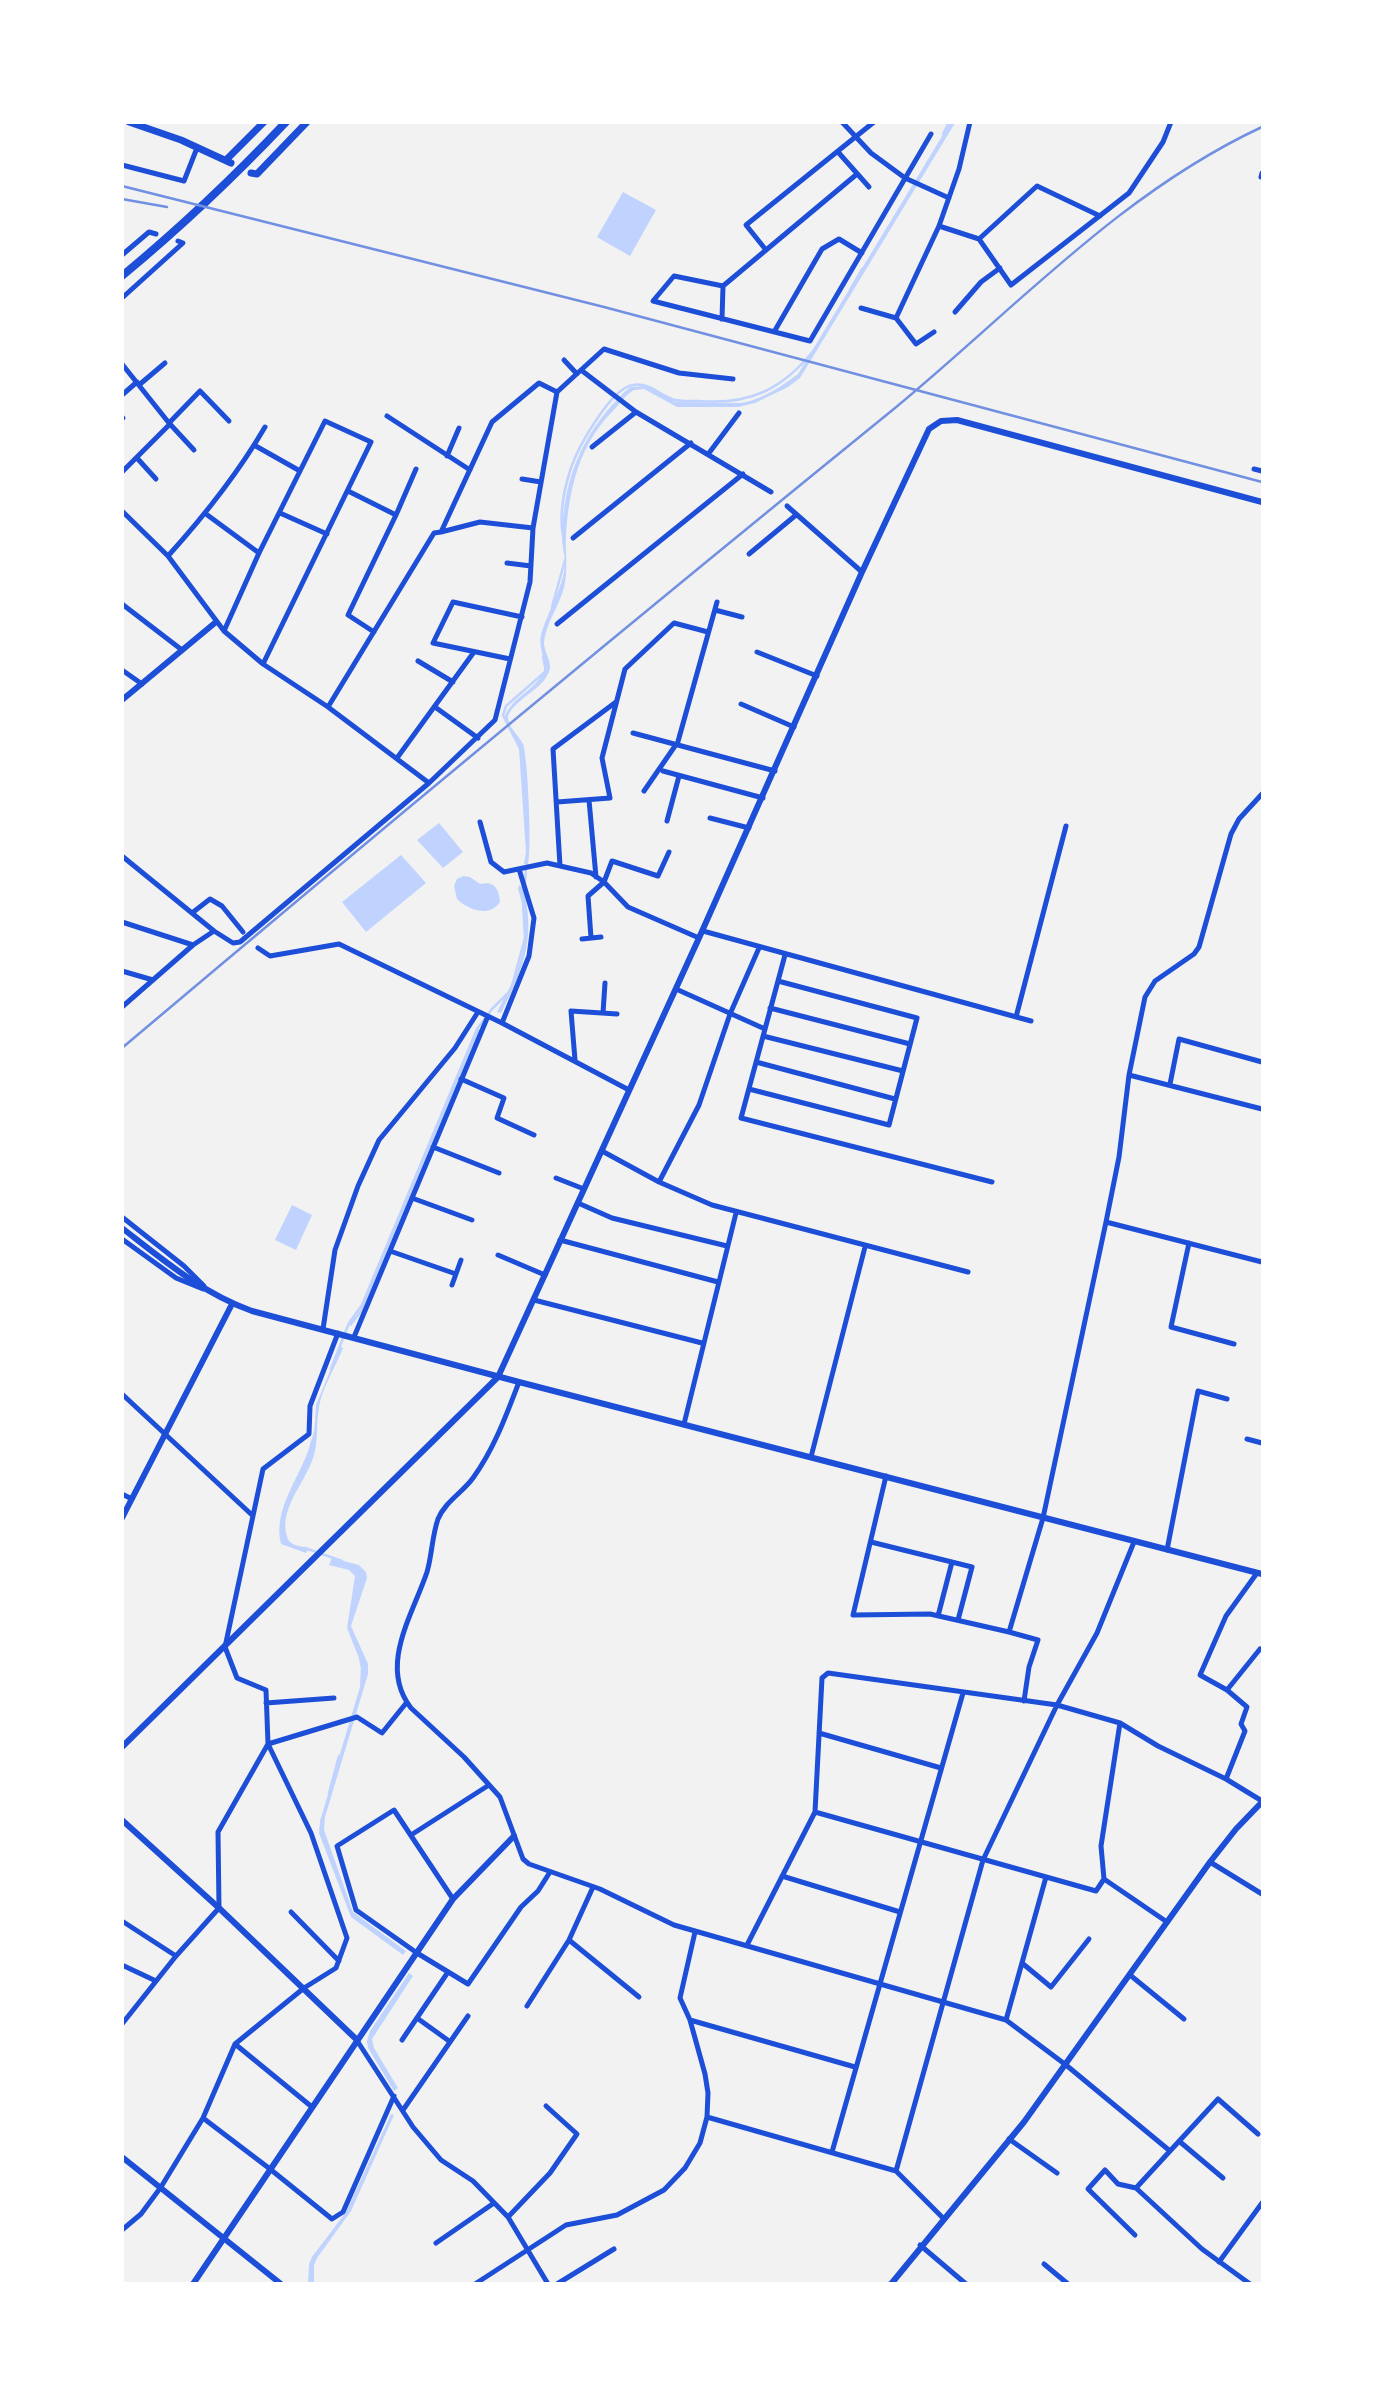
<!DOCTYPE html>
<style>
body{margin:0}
#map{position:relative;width:1385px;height:2406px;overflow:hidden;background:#f2f2f2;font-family:Inter,sans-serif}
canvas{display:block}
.frame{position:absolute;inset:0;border:124px solid #fff;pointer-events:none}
</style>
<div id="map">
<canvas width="1385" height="2406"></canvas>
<div class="frame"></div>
</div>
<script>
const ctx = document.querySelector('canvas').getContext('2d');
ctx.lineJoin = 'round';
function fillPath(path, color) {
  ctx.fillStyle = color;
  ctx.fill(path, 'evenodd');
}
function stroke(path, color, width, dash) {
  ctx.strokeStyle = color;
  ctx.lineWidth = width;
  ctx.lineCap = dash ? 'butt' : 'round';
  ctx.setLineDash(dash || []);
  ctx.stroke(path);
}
fillPath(new Path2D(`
 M950,123H955L800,378L788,387L755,403L738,407H677L644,389L634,390C625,395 619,405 611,413C579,446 569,489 566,535C565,551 568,566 565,582C562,603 546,621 544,643C544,652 551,660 550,668C546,689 516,697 508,716C508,728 518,734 523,744C528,758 532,851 528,865L524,864L526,852L519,749L504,720C508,698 536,691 544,671C546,659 538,648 541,635C548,610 563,589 565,564C565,555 562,546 562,537C563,486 578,443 612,405C618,399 624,391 631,387L645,386L676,402L740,403C760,401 782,386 798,374Z
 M623,192L656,210L630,256L597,237Z
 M439,823L463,852L443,868L417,840Z
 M401,855L426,883L366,932L342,902Z
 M463,876L470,877L480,884C494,881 499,888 500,902C489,918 469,910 457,899L454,886L457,879Z
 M519,885L523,887C536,937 524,968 501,1013L497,1012C521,968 534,939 518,889Z
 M478,1028L481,1031L363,1311L351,1326L349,1325L361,1309Z
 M292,1205L312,1215L296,1250L275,1240Z
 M340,1347L343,1348C336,1366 321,1390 319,1408C315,1429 320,1445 310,1466C301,1486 279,1513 287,1536C289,1546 300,1546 309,1548L306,1553L281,1544C272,1507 303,1475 311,1441L314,1440L316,1405Z
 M332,1558L359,1565L366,1572L367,1578L351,1626L368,1664V1674L325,1817L324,1830L353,1912L406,1951L403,1955L351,1917L319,1833L320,1821L360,1687L361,1663L347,1628L355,1576L349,1570L329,1565Z
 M409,1973L413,1976L372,2039L374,2048L398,2088L394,2091L368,2048L367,2041L370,2031Z
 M391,2114L394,2115L351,2211L317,2258L314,2265V2283L308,2284L309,2264L312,2257L346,2212Z`), '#bfd3fe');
stroke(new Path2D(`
 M943,134L949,122
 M850,290L862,269
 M563,536C559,515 564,488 571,468C578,447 611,388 633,385C649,382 658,394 672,399C680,402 690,401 699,401C749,405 782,390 814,350
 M552,607L565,560
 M505,719L503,715L506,706L546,671L543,657
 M525,883L526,868
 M512,986L525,938L523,903
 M331,1369L349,1323L362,1305L477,1029L492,1009L509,992
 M312,1443L316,1429
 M305,1548L342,1561
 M360,1658L363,1672
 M329,1793L339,1756`), '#bfd3fe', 2.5);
stroke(new Path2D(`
 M842,122L871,153L905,178L949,198
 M838,152L869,187
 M122,165L184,181L197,148
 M857,174L723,286L674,276L653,301L810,341L931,134
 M1261,177L1262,173
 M939,226L979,239L1011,285L1129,193L1163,142L1171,122
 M979,239L1037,186L1100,216
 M766,250L746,225L874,122
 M122,255L149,232L156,234
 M122,298L183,243L178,241
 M861,308L896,318L939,226L959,169L970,122
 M955,312L981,282L1000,268
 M896,318L916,344L934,332
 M722,319L723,286
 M774,332L822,249L839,239L862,253
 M564,360L577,374
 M122,364L169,423L194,450
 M581,370L604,349L679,373L733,379
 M139,385L165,363
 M122,395L137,382
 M387,416L470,470
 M122,417L123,418
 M169,423L200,391L229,421
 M254,445L300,471
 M592,447L636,412
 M709,453L739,413
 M447,456L459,428
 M137,458L156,479
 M1254,469L1262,471
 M122,472L170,424
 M522,479L541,482
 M348,491L396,515L416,469
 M787,506L862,572
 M122,511L168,556L224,631L263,664L328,707
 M280,513L327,534
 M206,514L259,553
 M441,532L480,522L533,528
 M573,538L691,443
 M749,554L796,515
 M168,556C205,515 237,475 265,427
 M507,563L531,566
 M122,604L182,650
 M715,610L742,617
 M557,624L743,474
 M224,631L259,553L325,421L371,442L263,664
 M374,632L348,615L396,515
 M757,652L817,676
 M510,659L433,643L453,602L522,617
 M418,661L453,682
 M122,670L142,684
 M741,704L794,727
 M435,707L478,738
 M633,733L775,771
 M677,745L717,602
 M397,758L474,652
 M663,771L763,798
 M429,783L328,707L434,533L441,532L492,422L539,383L557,392L581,370L636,412L771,492
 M644,791L675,746
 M589,800L596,877
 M557,802L610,798L602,758L625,669L674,623L708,632
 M710,818L749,828
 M667,821L679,776
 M480,822L491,862L504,872L547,863L591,873L604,882L628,907L699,938
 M122,856L214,931
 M560,866L553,749L616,702
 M192,913L210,899L222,906L243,932
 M122,922L193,945
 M703,931L1031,1021
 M591,938L588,896L604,882L612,861L658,876L669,852
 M582,939L601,937
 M258,948L270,956L339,944L502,1023L629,1090
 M785,955L741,1118L992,1182
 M122,971L153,980
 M676,989L765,1029
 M122,1007L193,945L214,931L233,943L240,942L429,783L495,720L530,582L533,528L557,392
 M770,1008L910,1044
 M603,1013L605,983
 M1016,1017L1066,826
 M502,1023L529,956L534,918L519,869
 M763,1036L903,1071
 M575,1060L571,1011L617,1014
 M756,1062L895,1099
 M1129,1075L1262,1109
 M461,1079L504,1098L497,1118L534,1135
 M1170,1084L1179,1039L1262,1062
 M749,1089L889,1125L917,1018L778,981
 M433,1147L499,1173
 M602,1151L659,1182L712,1205L968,1272
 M556,1178L584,1189
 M659,1182L699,1105L730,1014L759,948
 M412,1198L472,1220
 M578,1203L612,1218L727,1246
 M122,1217L184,1266L204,1286
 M1106,1222L1262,1262
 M122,1239L176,1278L203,1289
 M560,1240L718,1282
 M1189,1243L1171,1327L1234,1344
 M390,1251L456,1274
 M498,1255L545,1275
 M452,1285L461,1260
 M534,1300L702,1343
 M323,1329L335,1250L358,1186L379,1140L455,1048L478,1012
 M354,1337L488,1016
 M519,1382C506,1416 494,1449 473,1478C462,1493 445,1502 438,1519C432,1536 432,1555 427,1572C413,1614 378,1666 411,1708L464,1757L500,1797L523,1859L529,1864L600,1889L674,1925L1006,2020L1066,2065L1170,2151L1136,2188L1202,2249L1250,2284
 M122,1394L252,1515
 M684,1424L736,1213
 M1247,1439L1262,1443
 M811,1457L865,1247
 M886,1476L853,1615L930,1614L1009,1632L1043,1518L1106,1222L1119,1157L1129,1075L1145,997L1155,981L1194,954L1199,947L1231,834L1239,819L1262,794
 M122,1494L132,1499
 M871,1542L972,1567L958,1620
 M1167,1550L1198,1391L1227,1399
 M938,1616L952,1562
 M1009,1632L1038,1640L1029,1667L1024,1701
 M1227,1690L1260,1649
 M266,1703L334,1698
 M819,1733L941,1768
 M1226,1779L1245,1731L1241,1724L1247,1707L1227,1690L1200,1675L1226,1616L1257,1573
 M815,1812L1096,1891L1104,1879L1101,1846L1120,1723
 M411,1835L489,1785
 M1210,1862L1262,1894
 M782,1876L900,1912
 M1104,1879L1167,1922
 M453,1899L394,1810L337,1846L356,1910L417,1953L468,1984L521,1907L538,1891L550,1872
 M291,1912L339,1961
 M122,1921L176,1956
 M569,1940L639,1997
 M747,1945L815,1812L822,1678L828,1673L1057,1705L1120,1723L1158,1746L1226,1779L1262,1801
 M1022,1963L1051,1987L1089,1939
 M122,1965L156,1981
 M1130,1975L1184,2019
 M527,2006L569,1940L593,1887
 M417,2018L449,2041
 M690,2020L855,2067
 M1006,2020L1046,1877
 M122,2024L176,1956L219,1908L218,1832L268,1744L357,1717L382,1733L407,1702
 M356,2039L413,2127L441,2160L473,2181L508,2217L548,2284
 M402,2040L448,1972
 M235,2044L312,2107
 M403,2110L468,2016
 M707,2117L896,2171L943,2218
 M203,2118L270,2169L332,2219L343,2212L394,2096
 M1009,2139L1057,2173
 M1179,2141L1223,2178
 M1170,2151L1218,2099L1258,2134
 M832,2152L963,1693
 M896,2171L983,1860L1057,1705L1097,1633L1134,1542
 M508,2217L550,2173L577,2134L546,2106
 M122,2230L141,2214L161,2187L203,2118L235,2044L304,1988L336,1968L347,1938L311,1833L268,1744L266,1690L237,1678L225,1647L263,1469L309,1434L310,1406L338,1333
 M1135,2235L1088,2189L1105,2170L1118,2184L1136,2188
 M436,2243L494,2203
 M920,2245L966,2284
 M1219,2262L1262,2203
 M1044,2264L1068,2284
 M475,2284L566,2225L617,2215L664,2190L685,2168L700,2143L707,2117L708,2093L705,2074L690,2020L680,1998L695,1932
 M557,2284L614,2249`), '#1d4ed8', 5);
stroke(new Path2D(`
 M122,700L216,622
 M122,1228C163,1260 202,1293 252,1311L519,1382L1262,1574
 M122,1518L232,1304
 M122,1747L498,1377L699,938L862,572L929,429L941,421L957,420L1262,502
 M122,1820L219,1908L356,2039
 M122,2157L281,2284
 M193,2284L453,1899L514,1836
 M891,2284L1024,2122L1210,1862L1236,1829L1262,1802`), '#1d4ed8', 6);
stroke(new Path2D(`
 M129,122L181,140L231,163
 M226,160L264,122
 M251,173L257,174L307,122`), '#1d4ed8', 7);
stroke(new Path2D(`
 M122,276C180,228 234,177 286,122`), '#1d4ed8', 8);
stroke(new Path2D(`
 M122,186L604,307L1262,482
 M122,199L167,207
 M122,1048C378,832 635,619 895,408C1014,310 1120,193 1262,127`), '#7290e2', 2.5);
</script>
